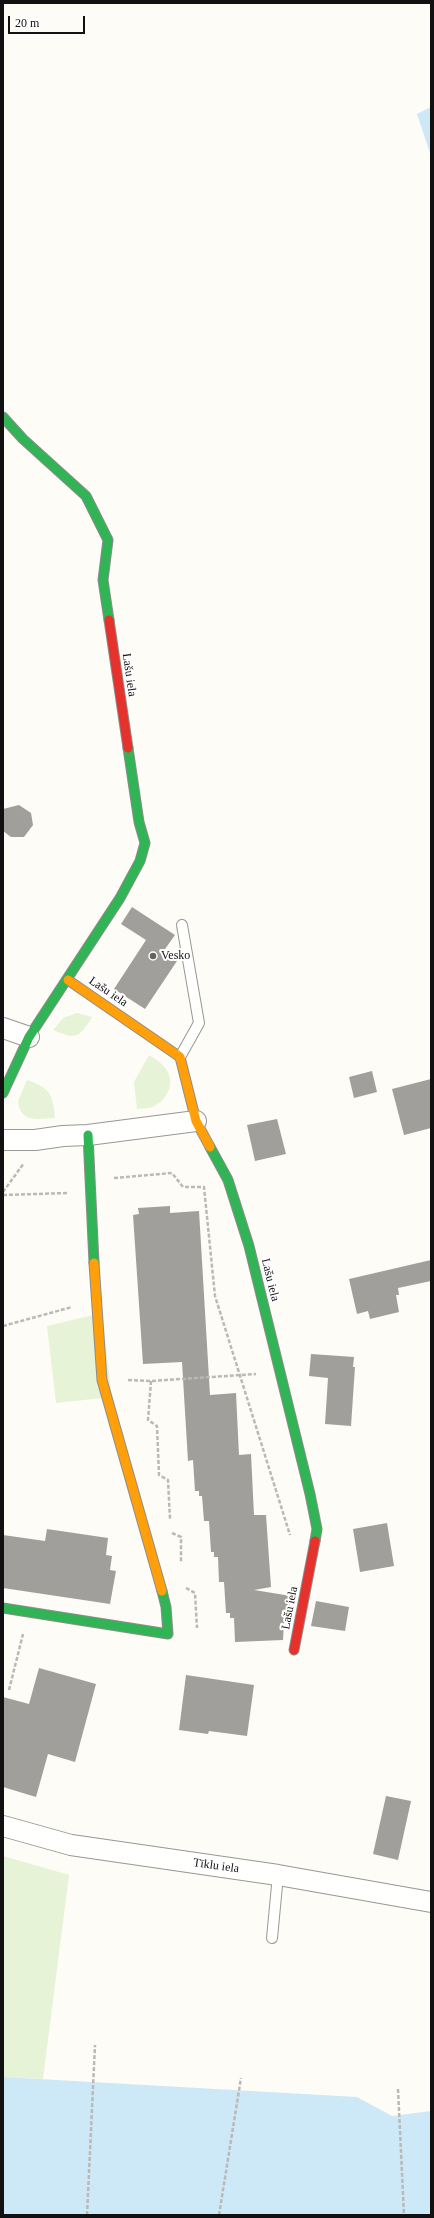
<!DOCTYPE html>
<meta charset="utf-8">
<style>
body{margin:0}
#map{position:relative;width:434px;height:2218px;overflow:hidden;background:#fdfcf7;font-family:"Times New Roman",serif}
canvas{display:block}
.frame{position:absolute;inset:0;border:4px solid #111;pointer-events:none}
.scale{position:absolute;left:8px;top:16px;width:77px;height:18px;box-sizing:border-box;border:2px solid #111;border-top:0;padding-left:5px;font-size:12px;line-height:14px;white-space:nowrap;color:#111;-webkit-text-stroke:3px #fff;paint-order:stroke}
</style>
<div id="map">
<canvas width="434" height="2218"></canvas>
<div class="frame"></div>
<div class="scale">20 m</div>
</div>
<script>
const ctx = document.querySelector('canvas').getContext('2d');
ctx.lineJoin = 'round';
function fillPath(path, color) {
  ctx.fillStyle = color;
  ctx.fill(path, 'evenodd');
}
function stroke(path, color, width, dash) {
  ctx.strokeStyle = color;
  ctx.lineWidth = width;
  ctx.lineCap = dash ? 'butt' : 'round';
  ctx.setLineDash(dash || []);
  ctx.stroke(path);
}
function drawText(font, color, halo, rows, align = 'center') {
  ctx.font = font + ' "Times New Roman",serif';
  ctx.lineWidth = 4;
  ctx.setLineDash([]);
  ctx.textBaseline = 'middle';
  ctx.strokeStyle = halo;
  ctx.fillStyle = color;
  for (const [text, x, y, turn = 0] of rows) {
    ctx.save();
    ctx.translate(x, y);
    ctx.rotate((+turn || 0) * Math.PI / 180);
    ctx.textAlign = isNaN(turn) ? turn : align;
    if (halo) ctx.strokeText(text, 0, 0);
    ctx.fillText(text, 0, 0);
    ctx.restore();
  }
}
fillPath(new Path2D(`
 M77,1013L92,1017C79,1038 77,1040 53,1030L63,1018Z
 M149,1055C155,1059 162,1063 166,1069C176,1083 167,1101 152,1107C148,1109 142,1108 137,1109L134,1082Z
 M27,1080C50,1088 53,1094 55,1118C38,1119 20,1123 18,1101Z
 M102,1313L112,1397L56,1403L47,1326Z
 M3,1856L69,1875L43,2079L3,2077Z`), '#e7f3d7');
fillPath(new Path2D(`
 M431,107V156L417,114Z
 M3,2077L357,2097L392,2116L431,2111V2215H3Z`), '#cde8f7');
fillPath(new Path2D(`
 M19,805L31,813L33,825L24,837H11L3,831V809Z
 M132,907L175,935L163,952L177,961L145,1009L114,989L146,940L121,924Z
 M372,1071L377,1092L354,1098L349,1077Z
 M431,1079V1128L404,1135L392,1089Z
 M277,1119L286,1154L255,1161L247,1125Z
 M170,1206V1213L199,1211L210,1395L236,1393L239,1455L251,1454L254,1515H266L271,1587L254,1590L291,1596L287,1622L284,1621L283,1640L235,1642L234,1618H230V1613H226L224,1582H219L218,1557H214V1552H211L209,1521H204L202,1496H199V1491H195L193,1460L188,1461L182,1362L143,1364L133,1215L139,1214L138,1208Z
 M431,1260V1281L398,1288L399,1295H396L399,1312L370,1319L368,1311L357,1314L349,1279Z
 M311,1354L354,1357L353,1367H355L351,1426L325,1424L328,1378L309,1376Z
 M387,1523L394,1566L360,1572L353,1529Z
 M47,1529L108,1538L106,1555L112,1556L110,1570L116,1571L110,1604L3,1588V1535L45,1541Z
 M316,1601L349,1607L345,1631L311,1626Z
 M39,1668L96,1684L75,1762L48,1754L36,1797L3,1787V1697L29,1704Z
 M186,1675L254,1685L247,1736L209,1731L208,1734L179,1730Z
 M386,1796L411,1801L398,1860L373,1854Z`), '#a19f9c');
const lane = new Path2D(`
 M180,1057L199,1023L182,925
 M272,1938L278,1875`);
const street = new Path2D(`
 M3,1028L29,1037
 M3,1140H35L63,1136L88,1135L196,1121
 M3,1826L71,1845L278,1875L431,1902`);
const fast = new Path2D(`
 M3,417L23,439L86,496L108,540L103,580L109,620
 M3,1093L29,1037L120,898L140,861L145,843L139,822L128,748
 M88,1135L94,1263
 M210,1147L228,1180L249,1246L310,1494L317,1529L315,1541
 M3,1608L168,1634L166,1607L162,1591`);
const slow = new Path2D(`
 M68,980L180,1057L196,1121L210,1147
 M94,1263L102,1380L162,1591`);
const jam = new Path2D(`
 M109,620L128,748
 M294,1650L315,1541`);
stroke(lane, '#979795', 12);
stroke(street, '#979795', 22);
stroke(fast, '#8e8d8b', 11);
stroke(slow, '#8e8d8b', 11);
stroke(jam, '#8e8d8b', 11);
stroke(new Path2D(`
 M114,1178L172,1173L183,1187H204L215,1296L290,1535
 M3,1192L24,1163
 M3,1195L68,1193
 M3,1326L72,1307
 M128,1380L151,1381L256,1374
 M151,1381L148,1420L157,1426L159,1475L168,1480L170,1519
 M172,1533L181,1537V1562
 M186,1588L195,1593L197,1628
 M9,1690L23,1634
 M398,2089L404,2215
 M87,2215L95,2045
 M219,2215L241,2078`), '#b9b9b8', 2.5, [4, 2]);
stroke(lane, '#fffffe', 10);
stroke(street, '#fffffe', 20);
stroke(fast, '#30b455', 9);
stroke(slow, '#ff9f0a', 9);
stroke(jam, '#e5322d', 9);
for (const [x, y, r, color] of [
 [153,956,4,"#646362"]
]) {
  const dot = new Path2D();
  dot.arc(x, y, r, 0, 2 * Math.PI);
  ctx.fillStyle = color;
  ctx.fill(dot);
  stroke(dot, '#fff', 1.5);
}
drawText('12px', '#111', '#fff', [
 ["Lašu iela",129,675,82],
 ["Lašu iela",108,992,34],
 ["Lašu iela",270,1280,76],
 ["Lašu iela",290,1608,-79],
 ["Tīklu iela",216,1866,8]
]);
drawText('12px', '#111', '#fff', [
 ["Vesko",161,956]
], 'left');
</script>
